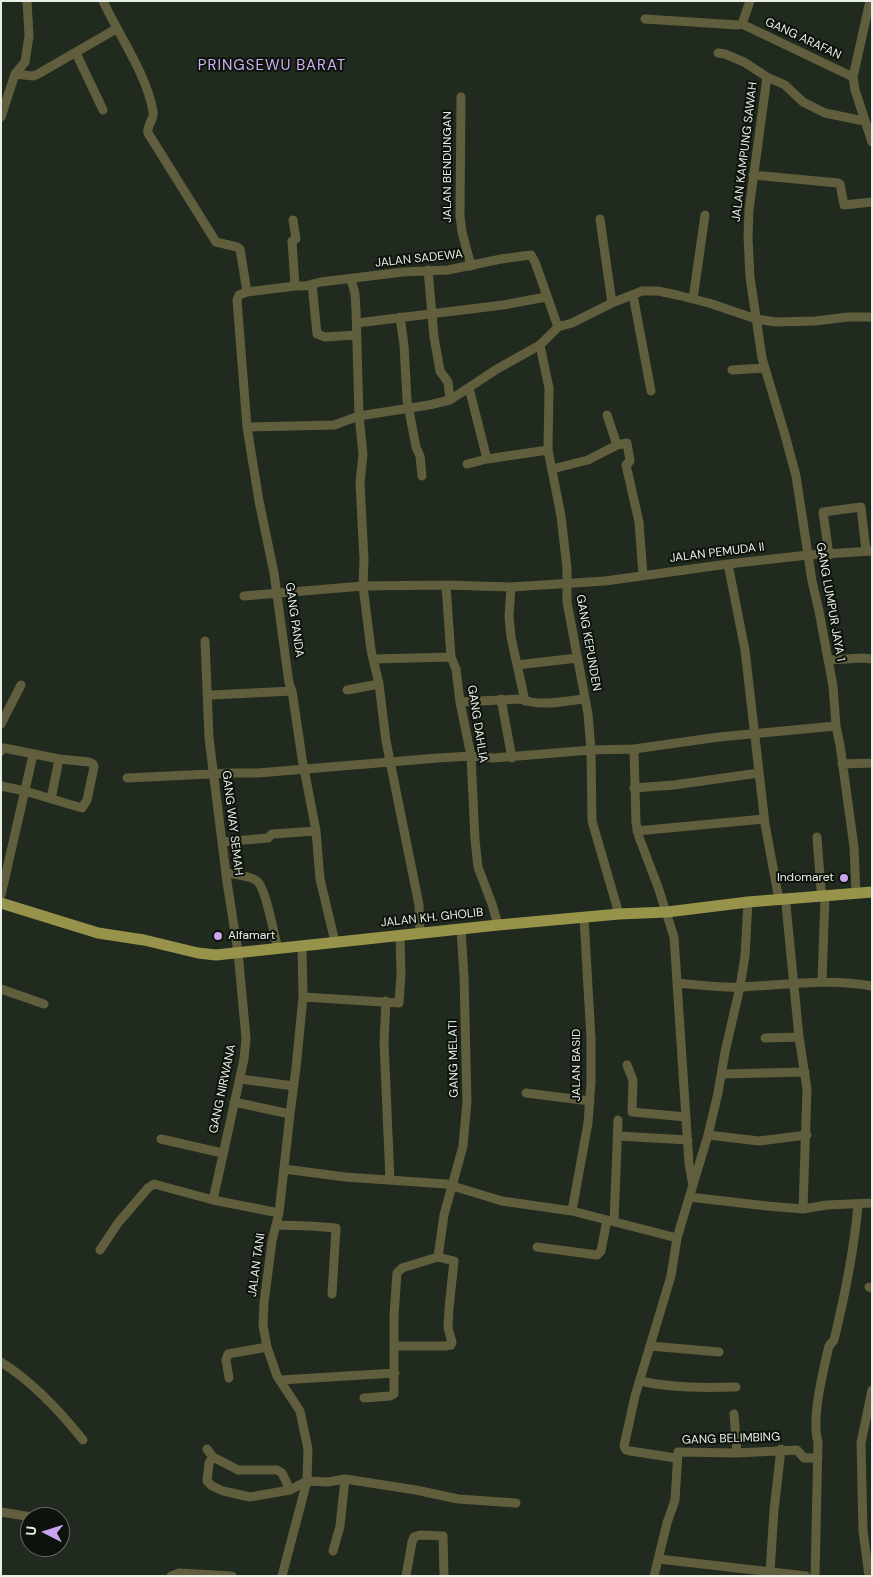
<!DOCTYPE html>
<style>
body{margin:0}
#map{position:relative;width:873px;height:1577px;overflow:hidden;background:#212a1e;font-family:"DM Sans",sans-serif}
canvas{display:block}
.frame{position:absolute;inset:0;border:2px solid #e8efe6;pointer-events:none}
.north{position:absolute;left:20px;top:1507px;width:50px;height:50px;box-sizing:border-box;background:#0d120c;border:1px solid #656a63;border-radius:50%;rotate:275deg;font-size:14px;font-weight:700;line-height:20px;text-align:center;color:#e8efe6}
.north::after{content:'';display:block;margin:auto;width:18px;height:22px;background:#c8a6ef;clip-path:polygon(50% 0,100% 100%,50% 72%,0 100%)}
</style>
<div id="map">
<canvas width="873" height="1577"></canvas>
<div class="frame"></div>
<div class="north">U</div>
</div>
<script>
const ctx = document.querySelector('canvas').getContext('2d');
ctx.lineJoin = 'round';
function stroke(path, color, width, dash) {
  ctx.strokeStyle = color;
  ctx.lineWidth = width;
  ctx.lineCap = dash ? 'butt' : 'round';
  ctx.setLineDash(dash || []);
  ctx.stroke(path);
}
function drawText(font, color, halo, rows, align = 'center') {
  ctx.font = font + ' "DM Sans",sans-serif';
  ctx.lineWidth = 4;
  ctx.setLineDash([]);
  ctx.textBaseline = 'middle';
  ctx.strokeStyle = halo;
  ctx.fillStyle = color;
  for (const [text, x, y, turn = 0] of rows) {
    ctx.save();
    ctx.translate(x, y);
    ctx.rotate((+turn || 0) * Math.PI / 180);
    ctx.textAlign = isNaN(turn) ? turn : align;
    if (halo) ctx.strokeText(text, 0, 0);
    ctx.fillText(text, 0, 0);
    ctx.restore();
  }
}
stroke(new Path2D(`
 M103,1C119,36 146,73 153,111C155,120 146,125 148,133L216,242L237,247L240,249L247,292
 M870,1L853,77L855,90L872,142
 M645,19L738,25L742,24L750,1
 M742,24L853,77
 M76,53L103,110
 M718,53L725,54L744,62L767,77L785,85L803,102L825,113L864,121
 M15,74L33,76L38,74L116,29
 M767,77L749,210L748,237L750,277L762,358L785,435L796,476L812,581L819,611L833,686L836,726L840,745L854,847L856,894
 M461,97L460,216L462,232L471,266
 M1,117L15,74L25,62L29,36L27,1
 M753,175L838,183L840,184L844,205L872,202
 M600,219L612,303
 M293,220L296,239L292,241L295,286
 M428,270L434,337L440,371L448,382L450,400
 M351,279L355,294L356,309L359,416L363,454L360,483L364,560L363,586L371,650L379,684L386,741L419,905L420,934
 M312,284L317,334L325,337L356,335
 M633,295L651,391
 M693,299L705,215
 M400,317L404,345L407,400L416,447L420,456L422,476
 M357,323L503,305L546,297
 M540,345L549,388L548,450L561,516L567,568V602L588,714L591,750L592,821L619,914
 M732,370L764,368
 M469,388L487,459
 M607,415L617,445
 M247,427L334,425L359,416L429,405L450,400L497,369L540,345L558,327L572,323L612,303L642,291H658L677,295L709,303L756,319L776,322L815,321L848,317H872
 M467,464L487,459L548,450
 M552,469L588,460L617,445L627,443L630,461L626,465L639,522L643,575
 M829,555L823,512L861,507L866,551
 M728,564L745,650L765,824L779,900
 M446,585L451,657L456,669L460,702L471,756L475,840L478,867L492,904L498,925
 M511,587L509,616L511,637L525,701
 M244,596L363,586L446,585L511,587L605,581L728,564L808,555L872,551
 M205,641L209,738L227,882L238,952L246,1038L244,1059L213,1200
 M373,659L451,657
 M828,660L863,658L872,659
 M517,665L577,658
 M347,690L379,684
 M208,696L212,695L292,691
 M501,699L512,758
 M460,702L521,699C539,707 565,701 584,699
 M1,724L21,685
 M634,749L636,823L639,837L658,887L674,937L689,1164L693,1186
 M1,751L4,748L59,759L89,762L93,764L94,767L87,800L82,808L25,791L1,786
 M842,764L872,763
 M127,778L231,773H258L438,758L471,756L494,758L591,750L634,749L719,737L836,726
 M634,788L674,785L759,773
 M51,799L59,759
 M637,831L764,819
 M817,837L821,890L825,897L822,981
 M222,842L268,838L272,834L316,831
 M226,873C235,875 249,875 257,881C266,888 274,935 278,949
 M1,895L33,755
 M786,905L799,1037L807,1089L803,1209
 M335,942L320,879L316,831L302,758L292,691L289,683L274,573L259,501L247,427L237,300L239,295L247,292L295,286H305L321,282L403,272L448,270L501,259L531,255L535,262L558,327
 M677,983C698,985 721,988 742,987C786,985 828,978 872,986
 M1,989L44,1004
 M303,997L399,1003L401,974L400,936
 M386,1001L384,1042L390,1180
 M765,1038L799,1037
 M627,1065L633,1080L632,1112L686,1117
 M722,1074L805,1072
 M240,1079L294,1086
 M526,1093L590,1101
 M234,1102L290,1114
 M708,1135L759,1141L807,1135
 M618,1136L688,1140
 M161,1139L222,1153
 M284,1169L345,1177L446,1184L502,1201L572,1211L677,1238
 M689,1197L767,1206L803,1209L827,1205L872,1203
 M572,1211L588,1123L591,1082V1039L584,918
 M614,1222L618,1120
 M276,1225L310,1226L336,1228L332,1294
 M537,1247L597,1255L601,1251L607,1220
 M100,1250L118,1223L148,1188L154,1184L213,1200L279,1213
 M869,1287L872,1288
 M394,1346H445L451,1345L452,1342L448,1328L449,1308L454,1261L438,1257
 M650,1346L719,1352
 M1,1362C33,1382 60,1411 83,1440
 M229,1378L226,1360L228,1354L267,1347
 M281,1380L395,1373
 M640,1381C672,1388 704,1388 736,1387
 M364,1398L390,1396L394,1394V1316L397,1273L402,1268L438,1257L444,1215L463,1146L467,1101L464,976L461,929
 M734,1414L737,1453
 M207,1449L213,1457L238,1470H277L282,1473L290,1490
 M213,1457L209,1463L207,1481L212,1486L223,1491L250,1497L290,1490L307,1481L328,1482L345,1479L416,1490L458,1499L516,1503
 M676,1458L630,1451L626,1450L624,1446L635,1396L671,1276L677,1238L708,1135L718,1093L725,1052L740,987L745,956L748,902
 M1,1512L32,1517
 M333,1551L340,1526L345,1479
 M659,1559L806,1576
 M770,1572L774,1510L781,1449
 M171,1576L179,1573L232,1576
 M282,1576L307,1481L308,1449L300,1411L277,1376L267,1347L263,1325L264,1303L272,1241L279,1213L290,1114L296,1068L303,997L302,947
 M406,1576L412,1542L414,1537L420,1535L443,1536L444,1576
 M654,1576L667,1523L675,1500L678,1452L737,1453L797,1450L804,1458H818
 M815,1576L818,1442C811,1418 823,1372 829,1346L834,1340C845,1295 854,1251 858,1205
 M869,1576L863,1531L861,1443L872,1390`), '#605e3c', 9);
stroke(new Path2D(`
 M1,903L98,933L144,940L198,953L216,955L498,925L619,914L667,912L748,902L872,892`), '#98934a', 11);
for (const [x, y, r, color] of [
 [844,878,5,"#c8a6ef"],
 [218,936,5,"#c8a6ef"]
]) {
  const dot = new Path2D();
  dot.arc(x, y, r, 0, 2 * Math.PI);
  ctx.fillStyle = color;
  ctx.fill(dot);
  stroke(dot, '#0d120c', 2);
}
drawText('12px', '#e8efe6', '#0d120c', [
 ["GANG ARAFAN",803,39,25],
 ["JALAN KAMPUNG SAWAH",745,152,-83],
 ["JALAN BENDUNGAN",448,167,-90],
 ["JALAN SADEWA",419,259,-6],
 ["JALAN PEMUDA II",717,553,-7],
 ["GANG LUMPUR JAYA 1",830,602,80],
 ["GANG PANDA",294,620,82],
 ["GANG KEPUNDEN",588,643,80],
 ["GANG DAHLIA",477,724,81],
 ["GANG WAY SEMAH",232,823,83],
 ["JALAN KH. GHOLIB",432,918,-6],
 ["GANG MELATI",454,1059,-91],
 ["JALAN BASID",577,1065,-90],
 ["GANG NIRWANA",223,1089,-78],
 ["JALAN TANI",257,1265,-82],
 ["GANG BELIMBING",731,1439,-2]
]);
drawText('12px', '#e8efe6', '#0d120c', [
 ["Indomaret",834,878],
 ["Alfamart",228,936,"left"]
], 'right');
ctx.letterSpacing = '1px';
drawText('15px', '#cfaff3', '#0d120c', [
 ["PRINGSEWU BARAT",272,66]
]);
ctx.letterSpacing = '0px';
</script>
